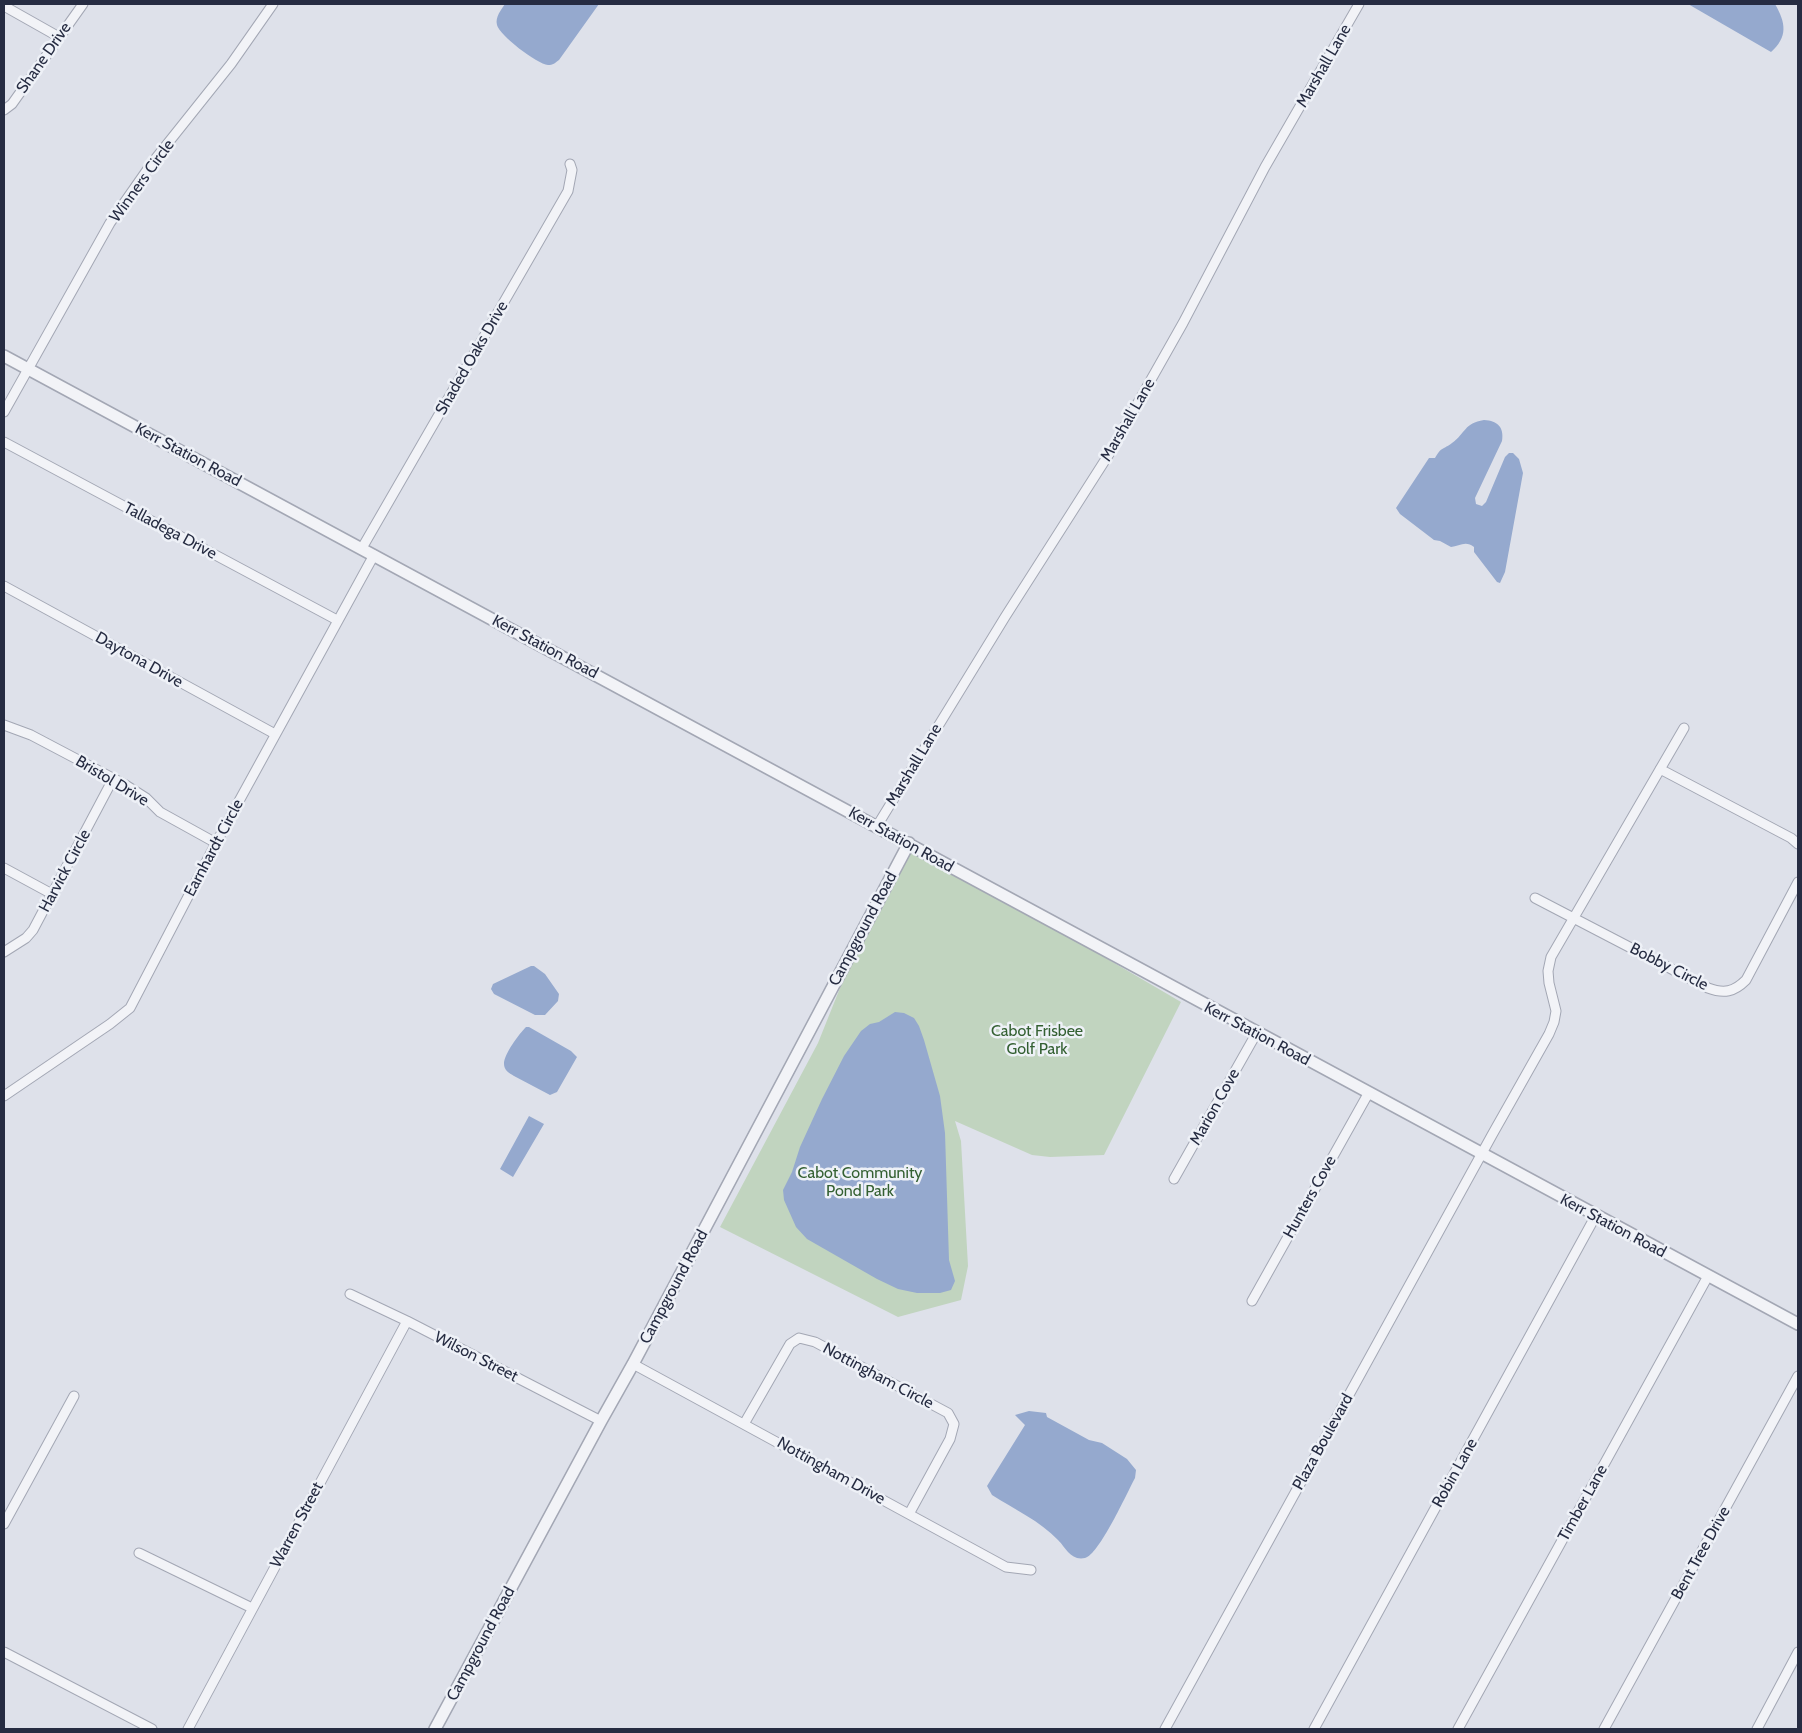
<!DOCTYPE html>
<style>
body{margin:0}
#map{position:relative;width:1802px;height:1733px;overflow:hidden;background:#dee1ea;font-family:Cabin,sans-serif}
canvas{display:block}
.frame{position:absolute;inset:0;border:5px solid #262c42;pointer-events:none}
</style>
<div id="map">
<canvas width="1802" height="1733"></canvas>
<div class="frame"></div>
</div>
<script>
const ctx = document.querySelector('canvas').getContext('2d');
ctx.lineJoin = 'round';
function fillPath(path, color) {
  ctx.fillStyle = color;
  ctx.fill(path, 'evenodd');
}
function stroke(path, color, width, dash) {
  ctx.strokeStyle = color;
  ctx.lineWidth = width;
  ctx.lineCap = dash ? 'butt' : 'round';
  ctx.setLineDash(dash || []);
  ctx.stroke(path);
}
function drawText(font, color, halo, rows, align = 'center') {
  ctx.font = font + ' Cabin,sans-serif';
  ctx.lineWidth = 5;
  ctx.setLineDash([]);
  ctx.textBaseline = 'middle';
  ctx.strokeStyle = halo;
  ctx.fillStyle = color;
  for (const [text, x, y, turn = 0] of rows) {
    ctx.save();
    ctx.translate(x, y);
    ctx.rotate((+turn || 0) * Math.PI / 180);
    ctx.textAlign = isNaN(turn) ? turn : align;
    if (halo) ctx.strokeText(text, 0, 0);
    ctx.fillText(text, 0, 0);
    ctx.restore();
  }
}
fillPath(new Path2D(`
 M909,843L1181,1002L1104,1155L1050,1157L1032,1155L955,1121L961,1141L968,1266L961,1300L898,1317L720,1227L818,1043L864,928Z`), '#c1d4bf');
fillPath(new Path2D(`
 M505,4H599L559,60C555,63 553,65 548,65C537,64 499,35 497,25C495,17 501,10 505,4Z
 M1688,4H1775C1786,23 1788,37 1771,52Z
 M1484,420C1498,421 1504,427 1502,441L1475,498L1476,504L1482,506L1486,502L1505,457L1509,453H1513L1519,459L1523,473L1505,572L1500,583L1497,582L1474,552V547C1466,540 1459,546 1451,547L1440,541L1434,540L1400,514L1396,508L1429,458H1435C1442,446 1443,450 1452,443C1466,433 1464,423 1484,420Z
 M531,966H534L545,974L559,994L558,1001L545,1015H535L494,994L491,989L493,984Z
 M895,1012L904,1013L914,1018L919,1026L924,1040L940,1096L945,1133L949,1260L955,1281L951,1290L940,1293H917L898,1289L877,1279L807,1239L796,1227L784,1200L783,1190L792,1172L800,1147L822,1099L844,1056L861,1031L870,1024L879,1022Z
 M526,1027H529L571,1051L577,1057L557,1092L550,1095L514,1076C509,1073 504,1070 504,1064C504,1054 519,1034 526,1027Z
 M529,1116L544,1124L513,1177L500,1169Z
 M1029,1411L1046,1413L1047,1417L1089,1440L1102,1443L1127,1459L1136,1470L1135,1478C1127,1493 1099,1555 1085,1558C1071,1561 1066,1548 1058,1540C1040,1521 1014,1509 992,1495L987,1486L1025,1425L1015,1415Z`), '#95a9ce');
const minor = new Path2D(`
 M4,6L59,37
 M4,110L12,104L83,4
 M4,412L110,223L152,163L231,64L273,4
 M4,442L337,620
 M362,548L568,191L572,170L570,164
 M4,586L275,734
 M4,725L31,735L124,784L146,798L160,812L216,843
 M1660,769L1791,838L1798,844
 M877,826L1005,617L1109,454L1183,323L1265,167L1359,4
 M4,868L52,894
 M1535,898L1708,988C1724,994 1734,992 1746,980L1798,882
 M4,952L26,938L33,930L113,779
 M4,1096L110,1024L130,1008L216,843L374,555
 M1174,1179L1256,1034
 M350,1294L407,1321L601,1421
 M1252,1301L1368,1094
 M633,1364L1006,1567L1031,1570
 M744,1424L790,1344L799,1338L815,1342L948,1413L954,1424L950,1439L909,1514
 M4,1524L74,1396
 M139,1553L252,1608
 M4,1652L152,1729
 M188,1729L407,1321
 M1165,1729L1492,1135L1549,1034L1554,1022L1556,1011L1549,983L1548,971L1551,957L1684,728
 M1314,1729L1595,1217
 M1458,1729L1708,1276
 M1604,1729L1798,1376
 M1757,1729L1798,1652`);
const tertiary = new Path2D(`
 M4,356C604,675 1198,1005 1798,1324
 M435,1729L601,1421L633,1364L909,843`);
stroke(minor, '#a3a7b4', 11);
stroke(tertiary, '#a3a7b4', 14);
stroke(minor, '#f2f3f7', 9);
stroke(tertiary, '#f2f3f7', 11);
drawText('16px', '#262c42', '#eef1f7', [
 ["Shane Drive",44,58,-55],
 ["Marshall Lane",1324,66,-60],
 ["Winners Circle",142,181,-54],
 ["Shaded Oaks Drive",472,358,-60],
 ["Marshall Lane",1128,420,-60],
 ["Kerr Station Road",188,455,28],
 ["Talladega Drive",170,531,28],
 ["Kerr Station Road",545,647,28],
 ["Daytona Drive",139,660,29],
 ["Marshall Lane",914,765,-59],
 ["Bristol Drive",112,781,31],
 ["Kerr Station Road",901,840,29],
 ["Earnhardt Circle",214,848,-62],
 ["Harvick Circle",65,871,-62],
 ["Campground Road",863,929,-62],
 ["Bobby Circle",1669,967,27],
 ["Kerr Station Road",1257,1034,28],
 ["Marion Cove",1215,1107,-61],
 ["Hunters Cove",1310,1197,-61],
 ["Kerr Station Road",1613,1226,28],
 ["Campground Road",674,1287,-62],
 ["Wilson Street",476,1357,27],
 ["Nottingham Circle",878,1376,28],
 ["Plaza Boulevard",1323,1442,-61],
 ["Nottingham Drive",831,1471,29],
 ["Robin Lane",1455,1473,-61],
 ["Timber Lane",1583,1503,-61],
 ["Warren Street",297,1525,-62],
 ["Bent Tree Drive",1701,1553,-61],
 ["Campground Road",481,1644,-62]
]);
drawText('16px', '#346032', '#eef1f7', [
 ["Cabot Frisbee",1037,1031],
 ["Golf Park",1037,1049],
 ["Cabot Community",860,1173],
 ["Pond Park",860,1191]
]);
</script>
